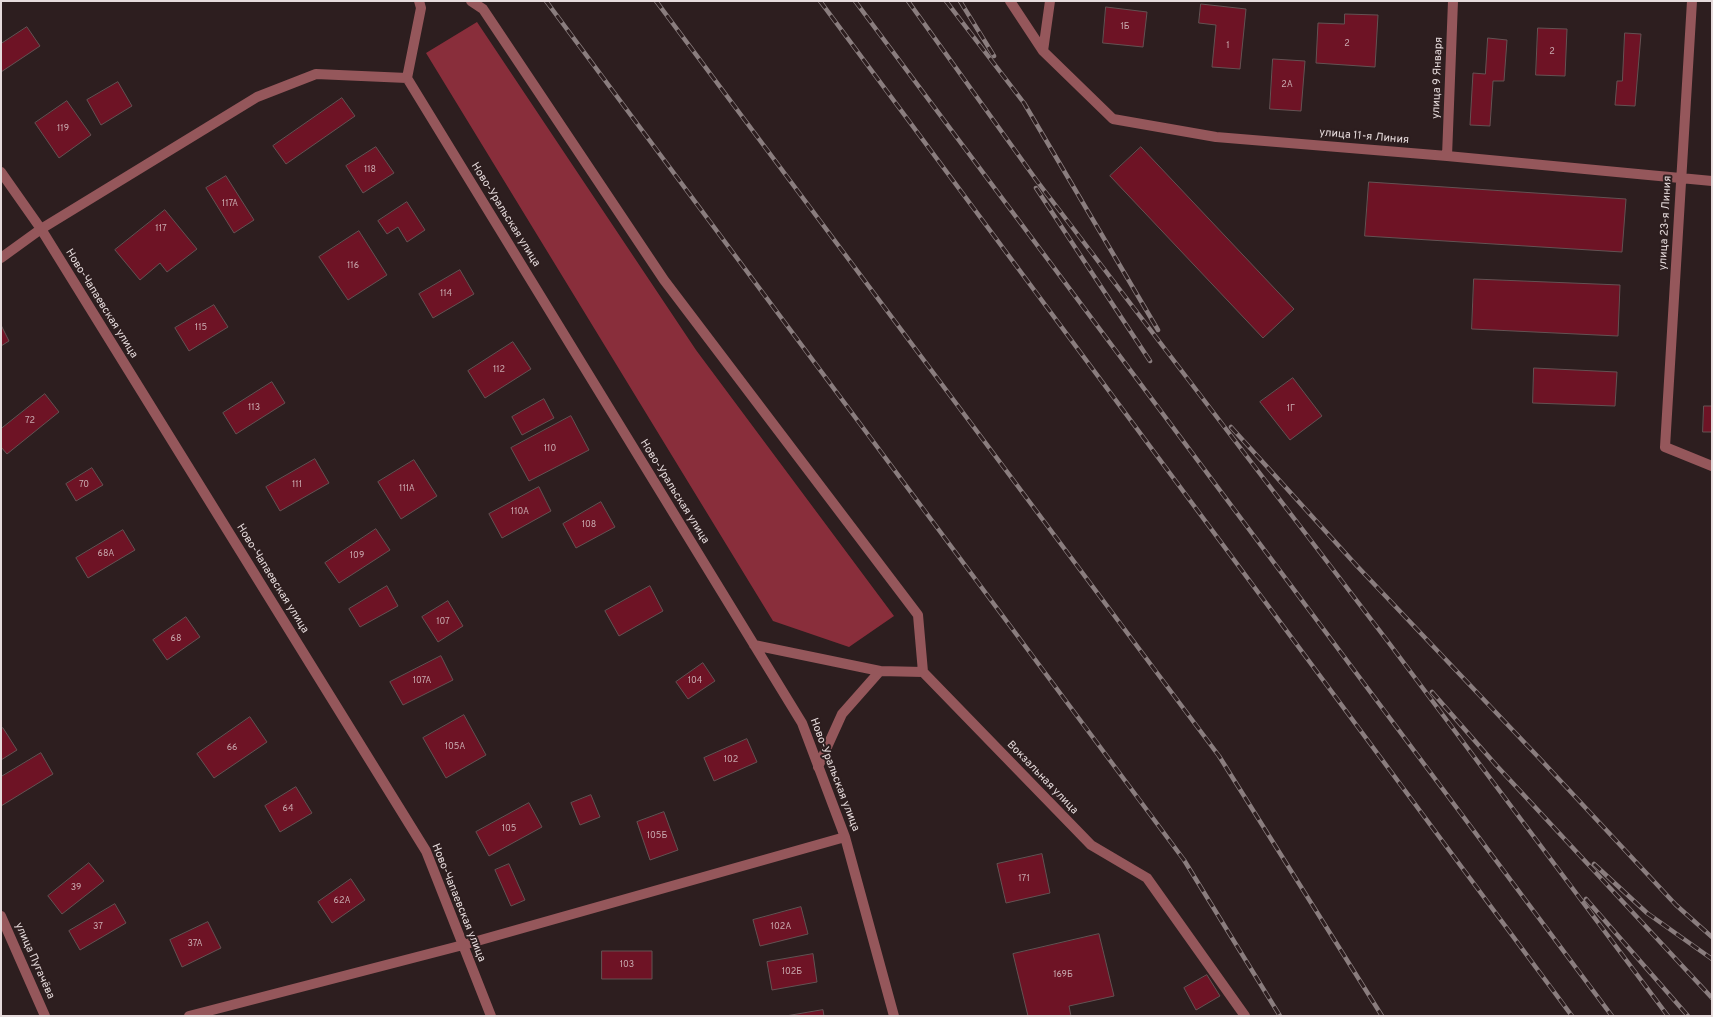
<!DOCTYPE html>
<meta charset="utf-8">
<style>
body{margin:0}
#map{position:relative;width:1713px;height:1017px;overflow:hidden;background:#2d1e1f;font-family:Overpass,sans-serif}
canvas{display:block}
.frame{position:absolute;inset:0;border:2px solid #e6dbdc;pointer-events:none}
</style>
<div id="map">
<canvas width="1713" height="1017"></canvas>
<div class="frame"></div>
</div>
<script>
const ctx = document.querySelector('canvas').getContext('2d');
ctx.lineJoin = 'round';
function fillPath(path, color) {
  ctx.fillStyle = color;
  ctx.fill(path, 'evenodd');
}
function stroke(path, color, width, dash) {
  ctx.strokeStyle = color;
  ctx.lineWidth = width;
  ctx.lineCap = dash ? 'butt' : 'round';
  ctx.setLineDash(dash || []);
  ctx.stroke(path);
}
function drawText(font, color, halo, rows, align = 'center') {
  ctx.font = font + ' Overpass,sans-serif';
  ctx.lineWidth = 4;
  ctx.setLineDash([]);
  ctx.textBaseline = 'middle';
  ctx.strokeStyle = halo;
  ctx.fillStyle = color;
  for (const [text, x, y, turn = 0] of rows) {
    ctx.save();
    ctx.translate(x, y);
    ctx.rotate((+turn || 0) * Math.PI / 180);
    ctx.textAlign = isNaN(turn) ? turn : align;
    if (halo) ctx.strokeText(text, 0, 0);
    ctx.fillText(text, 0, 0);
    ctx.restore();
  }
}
fillPath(new Path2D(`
 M477,22L696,350L894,616L849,647L773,621L426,53Z`), '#892e3b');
const building = new Path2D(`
 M1201,4L1246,9L1240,69L1212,67L1216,25L1199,23Z
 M1106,7L1147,12L1143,47L1103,43Z
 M1345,14L1378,15L1375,67L1316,63L1318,23L1344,24Z
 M27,27L40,46L1,72V44Z
 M1538,28L1567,29L1565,76L1536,75Z
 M1625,33L1641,34L1635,106L1615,105L1617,81H1622Z
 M1488,38L1507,40L1504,81H1493L1490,126L1470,125L1473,73L1485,74Z
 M1273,59L1305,61L1301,111L1270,109Z
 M118,82L132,106L101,125L87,100Z
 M342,98L355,116L286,164L273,146Z
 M67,101L91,135L59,158L35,123Z
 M376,147L394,173L363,193L346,166Z
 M1141,147L1294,309L1263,338L1110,176Z
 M226,176L254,220L234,233L206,188Z
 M1369,182L1626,199L1622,252L1365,236Z
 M407,202L425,230L407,242L398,227L387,234L378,221Z
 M165,210L197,249L167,272L160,263L140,280L115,250Z
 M359,231L387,275L348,300L319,257Z
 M460,270L474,294L433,318L419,294Z
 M1474,279L1620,285L1618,336L1472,329Z
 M214,305L228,327L189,351L175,328Z
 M1,325L9,341L1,346Z
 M513,342L531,369L485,398L468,371Z
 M1534,368L1617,372L1615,406L1533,403Z
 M1293,378L1322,416L1290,440L1260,402Z
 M272,382L285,403L236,434L223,413Z
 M45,394L59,412L7,454L1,447V429Z
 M544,399L554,418L522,435L512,417Z
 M1704,406H1712V432H1703Z
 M571,416L589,450L529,481L511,448Z
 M315,459L329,483L280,511L266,487Z
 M414,460L437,496L401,519L378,482Z
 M92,468L103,485L76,501L66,484Z
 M539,487L551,511L502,538L489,514Z
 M601,502L615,527L576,548L563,524Z
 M376,529L390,550L339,583L325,563Z
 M123,530L135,550L88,578L76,558Z
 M387,586L398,606L360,627L349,609Z
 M650,586L663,611L619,636L605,611Z
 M448,601L463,626L438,642L422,617Z
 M186,617L200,637L167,660L153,640Z
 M441,656L453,680L403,705L390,682Z
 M703,663L715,681L688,699L676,682Z
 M464,715L486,755L446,778L423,738Z
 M250,717L267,742L214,778L197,754Z
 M3,728L17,750L1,760V729Z
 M747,739L757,762L714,781L704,758Z
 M41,753L53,774L1,806V777Z
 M296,787L312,813L280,832L265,806Z
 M591,795L600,817L580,825L571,803Z
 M529,803L542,827L489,856L476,832Z
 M664,812L678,850L650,860L637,822Z
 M1042,854L1050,893L1006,903L997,864Z
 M89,863L104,881L62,914L48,896Z
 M509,864L525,900L511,906L495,870Z
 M351,879L365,900L332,923L318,902Z
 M115,904L126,923L80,950L69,931Z
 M801,907L808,934L760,946L753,920Z
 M208,922L221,948L182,967L170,940Z
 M1099,934L1114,996L1069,1006L1071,1016H1028L1013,954Z
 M602,951H652V979H602Z
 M813,954L817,982L772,990L767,962Z
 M1207,975L1220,996L1196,1010L1184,988Z
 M823,1010L824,1016H786Z`);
fillPath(building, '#6e1325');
stroke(building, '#645253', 1);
stroke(new Path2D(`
 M419,1L421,8L407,78L802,723L845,837L894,1016
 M471,1L483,9L664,280L918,615L923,672
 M1010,1L1043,51L1113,119L1216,137L1447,156L1712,181
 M1692,1L1665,447L1712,466
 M1043,51L1050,1
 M1447,156L1453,1
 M1,172L41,229L426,851L491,1016
 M1,258L41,229L257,97L316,74L407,78
 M754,645L880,671
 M818,767L842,714L880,671L923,672L1091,845L1147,878L1245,1016
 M1,916L45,1016
 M189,1016L463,945L845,837`), '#95575b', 10);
const rail = new Path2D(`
 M546,1L1184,860L1280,1016
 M656,1L1219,756L1382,1016
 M820,1L1572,1016
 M855,1L1612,1016
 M908,1L1037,181L1389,643L1668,1016
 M946,1L1024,103L1158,330
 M960,1L994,56
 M1036,188L1150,361
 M1231,427L1357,566L1542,761L1676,905L1712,937
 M1432,692L1496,765L1712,998
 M1594,864L1647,913L1712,959
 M1586,899L1688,1016`);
stroke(rail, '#8a7d7e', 4.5);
stroke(rail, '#2d1e1f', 3, [9]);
drawText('9px', '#c8a9ae', null, [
 ["1Б",1125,27],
 ["2",1347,44],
 ["1",1228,46],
 ["2",1552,52],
 ["2А",1287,85],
 ["119",63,129],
 ["118",370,170],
 ["117А",230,204],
 ["117",161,229],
 ["116",353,266],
 ["114",446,294],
 ["115",201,328],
 ["112",499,370],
 ["113",254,408],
 ["1Г",1291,409],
 ["72",30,421],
 ["110",550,449],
 ["70",84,485],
 ["111",297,485],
 ["111А",407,489],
 ["110А",520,512],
 ["108",589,525],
 ["68А",106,554],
 ["109",357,556],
 ["107",443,622],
 ["68",176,639],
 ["107А",422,681],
 ["104",695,681],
 ["105А",455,747],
 ["66",232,748],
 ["102",731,760],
 ["64",288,809],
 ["105",509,829],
 ["105Б",657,836],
 ["171",1024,879],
 ["39",76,888],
 ["62А",342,901],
 ["37",98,927],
 ["102А",781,927],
 ["37А",195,944],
 ["103",627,965],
 ["102Б",792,972],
 ["169Б",1063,975]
]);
drawText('11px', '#e6dbdc', '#2d1e1f', [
 ["улица 9 Января",1438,78,-88],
 ["улица 11-я Линия",1364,137,5],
 ["Ново-Уральская улица",505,215,58],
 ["улица 23-я Линия",1666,223,-87],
 ["Ново-Чапаевская улица",101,304,58],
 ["Ново-Уральская улица",674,492,58],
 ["Ново-Чапаевская улица",272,579,58],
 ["Ново-Уральская улица",834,775,69],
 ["Вокзальная улица",1042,778,46],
 ["Ново-Чапаевская улица",458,903,68],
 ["улица Пугачёва",34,961,66]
]);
</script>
